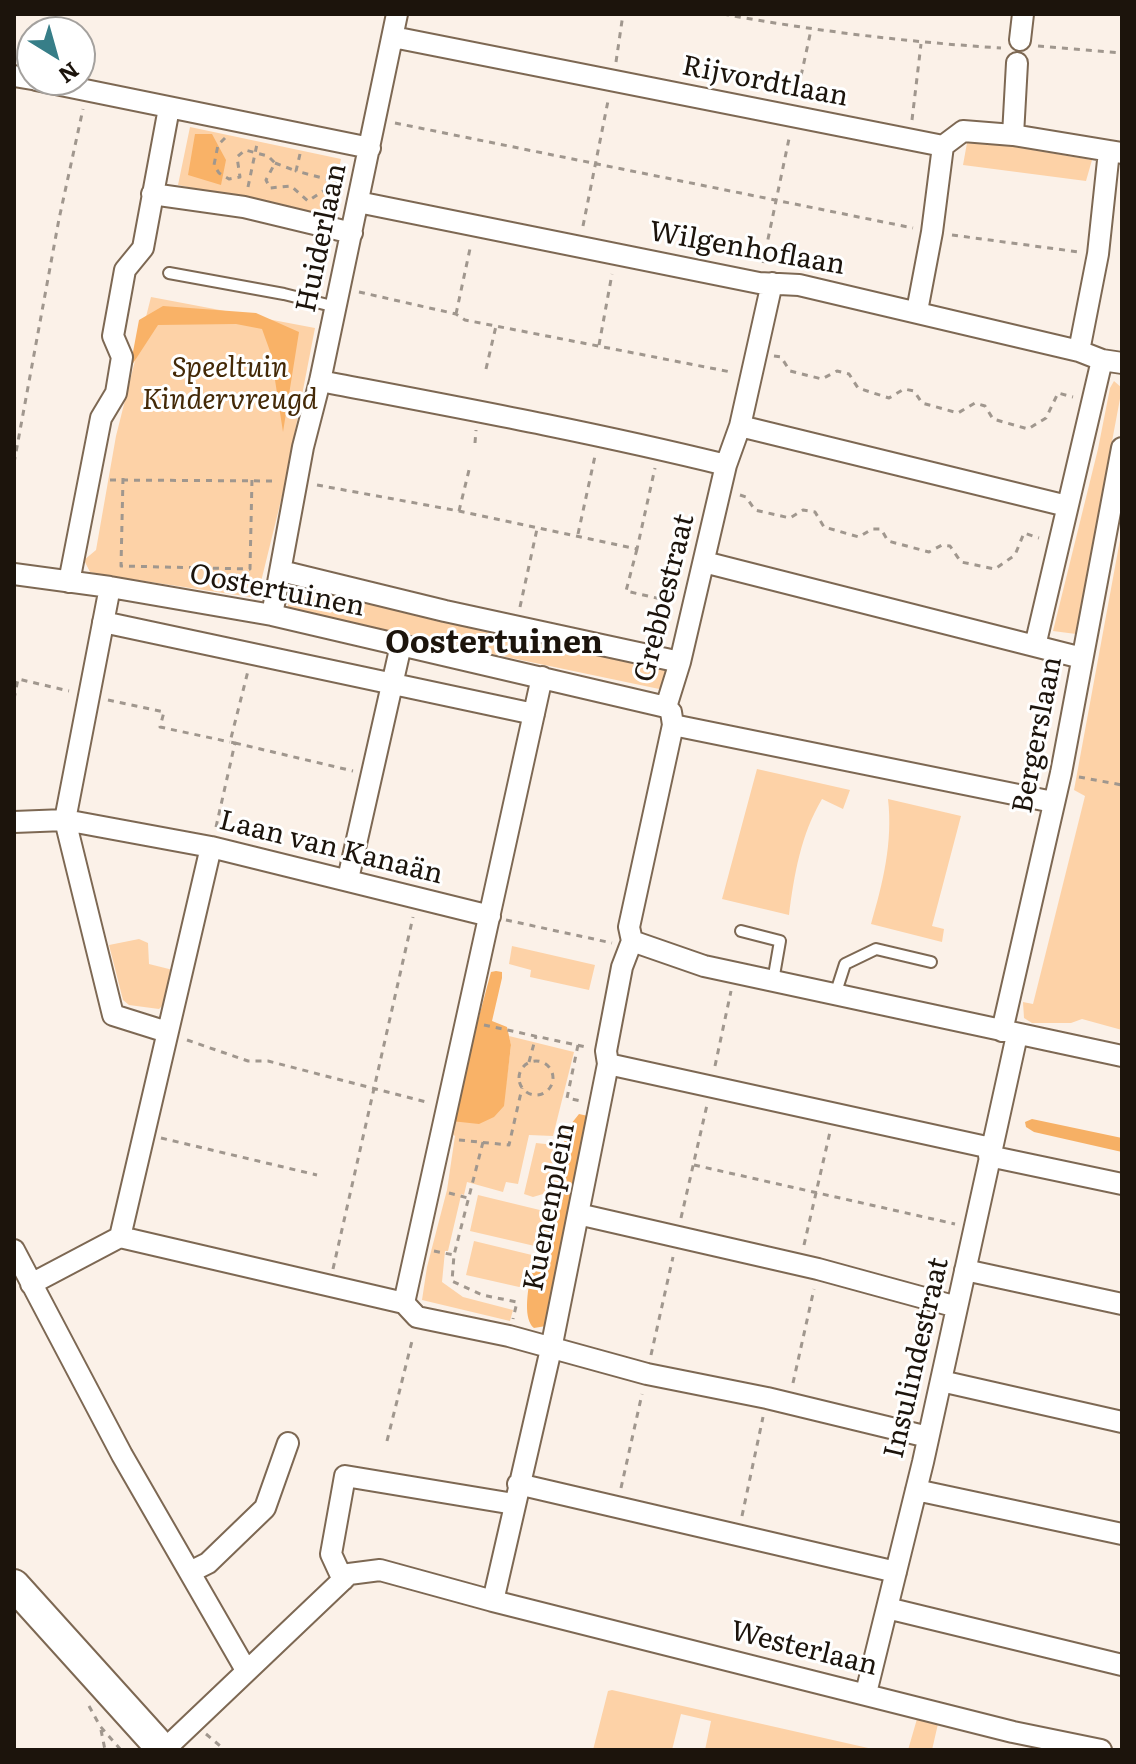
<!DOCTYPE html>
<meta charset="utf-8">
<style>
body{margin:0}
#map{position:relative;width:1136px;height:1764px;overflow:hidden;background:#fbf1e8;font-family:Literata,serif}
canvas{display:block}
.frame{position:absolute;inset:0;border:16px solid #1c140c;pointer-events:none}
.north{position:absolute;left:16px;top:16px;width:80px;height:80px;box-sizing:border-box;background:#fff;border:2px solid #a4a19e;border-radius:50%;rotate:143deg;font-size:22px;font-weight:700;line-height:32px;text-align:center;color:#1c140c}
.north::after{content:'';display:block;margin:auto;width:28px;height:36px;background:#377e88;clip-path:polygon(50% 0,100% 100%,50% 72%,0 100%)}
</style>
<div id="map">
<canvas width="1136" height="1764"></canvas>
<div class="frame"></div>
<div class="north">N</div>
</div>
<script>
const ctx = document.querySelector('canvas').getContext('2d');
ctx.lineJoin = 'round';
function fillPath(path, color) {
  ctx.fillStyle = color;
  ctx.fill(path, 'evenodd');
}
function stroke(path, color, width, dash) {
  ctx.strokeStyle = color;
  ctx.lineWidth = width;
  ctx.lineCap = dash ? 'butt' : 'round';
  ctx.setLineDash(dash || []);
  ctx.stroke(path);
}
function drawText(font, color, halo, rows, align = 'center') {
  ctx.font = font + ' Literata,serif';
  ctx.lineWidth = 6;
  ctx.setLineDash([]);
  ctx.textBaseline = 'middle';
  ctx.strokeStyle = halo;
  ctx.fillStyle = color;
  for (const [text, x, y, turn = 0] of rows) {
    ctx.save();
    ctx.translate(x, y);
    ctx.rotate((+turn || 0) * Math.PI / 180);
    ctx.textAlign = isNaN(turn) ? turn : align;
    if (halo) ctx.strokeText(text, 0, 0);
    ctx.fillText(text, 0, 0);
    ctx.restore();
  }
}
fillPath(new Path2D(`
 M190,127L341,159L328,217L178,185Z
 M967,143L1010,146L1092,160L1086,181L963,165Z
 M151,297L315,328L284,488L257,598L97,574L90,572L84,560L96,550L116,436Z
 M1114,381L1122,388L1076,634L1053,631L1098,449L1110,388Z
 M1122,529V1030L1082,1019L1071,1023H1032L1024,1018L1023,1002L1033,1004L1085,796L1074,790Z
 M303,587L670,670L664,690L287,611L291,591Z
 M757,769L850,790L843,809L822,799C801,834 794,875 789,915L722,899Z
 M888,799L961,816L932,926L944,929L942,942L871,924C883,883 893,842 888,799Z
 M139,939L148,943L149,964L173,970L165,1003L159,1009L129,1005L123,1000L109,945Z
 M512,946L595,965L589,990L530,977L531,970L509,964Z
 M509,1036L574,1052L553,1136L529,1135L518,1184L506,1182L503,1192L467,1182L464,1195L461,1194L460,1200L448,1251H445L442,1282L463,1297L513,1310L510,1321L422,1300L427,1267L447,1190L455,1136L450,1132L451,1121L503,1106L511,1046Z
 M536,1143L555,1145L565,1152L563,1188L533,1197L524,1194Z
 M478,1195L548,1212L539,1247L470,1231Z
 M474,1241L536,1256L528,1289L466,1275Z
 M612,1690L877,1750H705L711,1721L681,1714L672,1750H593L608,1691Z
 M919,1712L940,1715L932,1750H908Z`), '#fdd2a7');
fillPath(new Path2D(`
 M195,134H212L226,160L221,185L188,175Z
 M163,306L256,313L299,332L283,432L271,354L262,329L236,324L158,325L130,368L139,320Z
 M496,971L502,972V978L492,1021L507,1027L511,1045L504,1106L494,1117L479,1124L451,1121L491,972Z
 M579,1114L588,1116L546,1326L534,1328C514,1311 544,1229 550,1203L562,1198L565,1148L563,1134Z`), '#f9b267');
fillPath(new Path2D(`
 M1032,1119L1122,1138V1152L1034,1132L1026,1127L1025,1122Z`), '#f6b065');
const lane = new Path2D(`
 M169,273L284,294L336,307
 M741,931L780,941L773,981
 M835,995L845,964L876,949L931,962`);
const street = new Path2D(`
 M393,37L943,146L963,131L1013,135L1122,153
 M1020,40L1023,14
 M14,76L32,79
 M36,80L370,148
 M1013,135L1017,63
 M152,194L244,207L352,233
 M358,202L759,283L799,285L1079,351L1102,360L1122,363
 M772,283L740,426L726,465L680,662L666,707L671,712L673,725L629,927L632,941L704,966L1122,1056
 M917,311L932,232L943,146
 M1079,351L1098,254L1109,151
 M320,381C456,407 592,432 726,465
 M740,426L1067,506
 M704,562L1082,658
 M281,571L445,611L680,662
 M14,574L110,587L272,615L666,707
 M69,582L101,418L116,393L122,357L113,336L125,270L143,248L169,108
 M110,587L65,820L113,1015L167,1032
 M272,615L303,447L320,381L397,14
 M103,622L534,714
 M1035,646L1102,360
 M673,725L1053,802
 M14,822L65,820L211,847L490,916
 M348,879L401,645
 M1002,1031L1061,773L1122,448
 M608,1064L991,1148
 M989,1156L1122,1184
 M578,1214L818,1269L957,1307
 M120,1237L404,1303L417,1317L509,1336L647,1374L767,1398L928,1437
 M14,1250L122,1455L246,1670
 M965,1270L1122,1304
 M31,1284L120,1237L211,847
 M404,1303L542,677
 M941,1381L1122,1422
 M518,1484L896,1572
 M916,1490L1122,1534
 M190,1572L208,1563L265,1508L288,1443
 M343,1580L331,1554L345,1476L514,1504
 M493,1601L1013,1732L1101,1750
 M887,1608L1122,1665
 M866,1693L923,1462L1017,1035
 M164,1750L349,1574L380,1570L493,1601L551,1349L608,1064L606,1051L622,967L632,941`);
const secondary = new Path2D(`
 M14,1585L163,1750`);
stroke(lane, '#7d6853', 14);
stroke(street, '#7d6853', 24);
stroke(secondary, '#7d6853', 34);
stroke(new Path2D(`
 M723,14C815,31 907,42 1001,48
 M1038,46L1122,53
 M616,62L623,14
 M796,99L811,30
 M912,120L921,44
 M395,123L913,228
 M225,138L218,145L214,165L219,173L229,179L240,177L237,157L245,150L268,156L275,163L266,180L270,188L291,186L308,201L337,182
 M300,154L296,171L338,182
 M275,163L296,171
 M248,187L257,144
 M583,226L608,101
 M952,235L1079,252
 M763,263L790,134
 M359,292L456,314L465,320L731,372
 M456,314L471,244
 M599,345L612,274
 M774,356L781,357L790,371L822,379L837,371L849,374L858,388L889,398L904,389L914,391L922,403L958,413L975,403L985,406L993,419L1028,429L1046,418L1058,393L1073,397
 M486,369L496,326
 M475,443L476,430
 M14,463L59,219L83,109
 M123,478L121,566L250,569L252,479
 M110,480L278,481
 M317,485L459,511L637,549L655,468
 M740,495L746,497L755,510L790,518L803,510L815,512L824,527L859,537L872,529H881L888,541L929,552L942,545L950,546L961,562L995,569L1015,555L1024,533L1039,538
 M459,511L470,466
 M578,534L595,456
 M637,549L626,591L674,602
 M520,607L537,529
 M14,699L18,679L69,691
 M108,700L164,712L160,727L230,742
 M235,743L353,771
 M1079,777L1122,785
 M216,827L235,743L230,742L248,671
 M506,920L612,943
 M484,1025L586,1047
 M187,1040L248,1061H268L430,1103
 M578,1045L567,1098L581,1101
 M519 1078a17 17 0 1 1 34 0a17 17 0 1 1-34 0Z
 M529,1062L536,1036
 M715,1066L731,991
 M161,1138L317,1175
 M459,1140L509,1145L522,1088
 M483,1142L454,1255L452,1281L482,1295L517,1302L513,1319
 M694,1165L955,1224
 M449,1193L468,1198
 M681,1218L707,1105
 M804,1245L830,1132
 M434,1251L454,1255
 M333,1269L413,917
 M651,1355L673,1257
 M793,1383L814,1289
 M387,1441L413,1337
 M621,1488L642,1394
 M742,1516L763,1417
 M89,1706L100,1726L121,1750
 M101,1730L105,1750
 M206,1734L225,1750`), '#a0978e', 3, [6, 6]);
stroke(lane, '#fff', 10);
stroke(street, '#fff', 20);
stroke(secondary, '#fff', 30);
drawText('28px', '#1c140c', '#fff', [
 ["Rijvordtlaan",765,82,11],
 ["Huiderlaan",322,238,-78],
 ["Wilgenhoflaan",747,249,10],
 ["Oostertuinen",277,591,11],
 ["Grebbestraat",665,598,-76],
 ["Bergerslaan",1038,735,-79],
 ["Laan van Kanaän",331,848,14],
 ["Kuenenplein",550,1207,-79],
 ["Insulindestraat",917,1358,-77],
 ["Westerlaan",804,1649,14]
]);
drawText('italic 28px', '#442907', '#fff', [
 ["Speeltuin",230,369],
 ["Kindervreugd",230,401]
]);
drawText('bold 32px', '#1c140c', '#fff', [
 ["Oostertuinen",494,644]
]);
</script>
